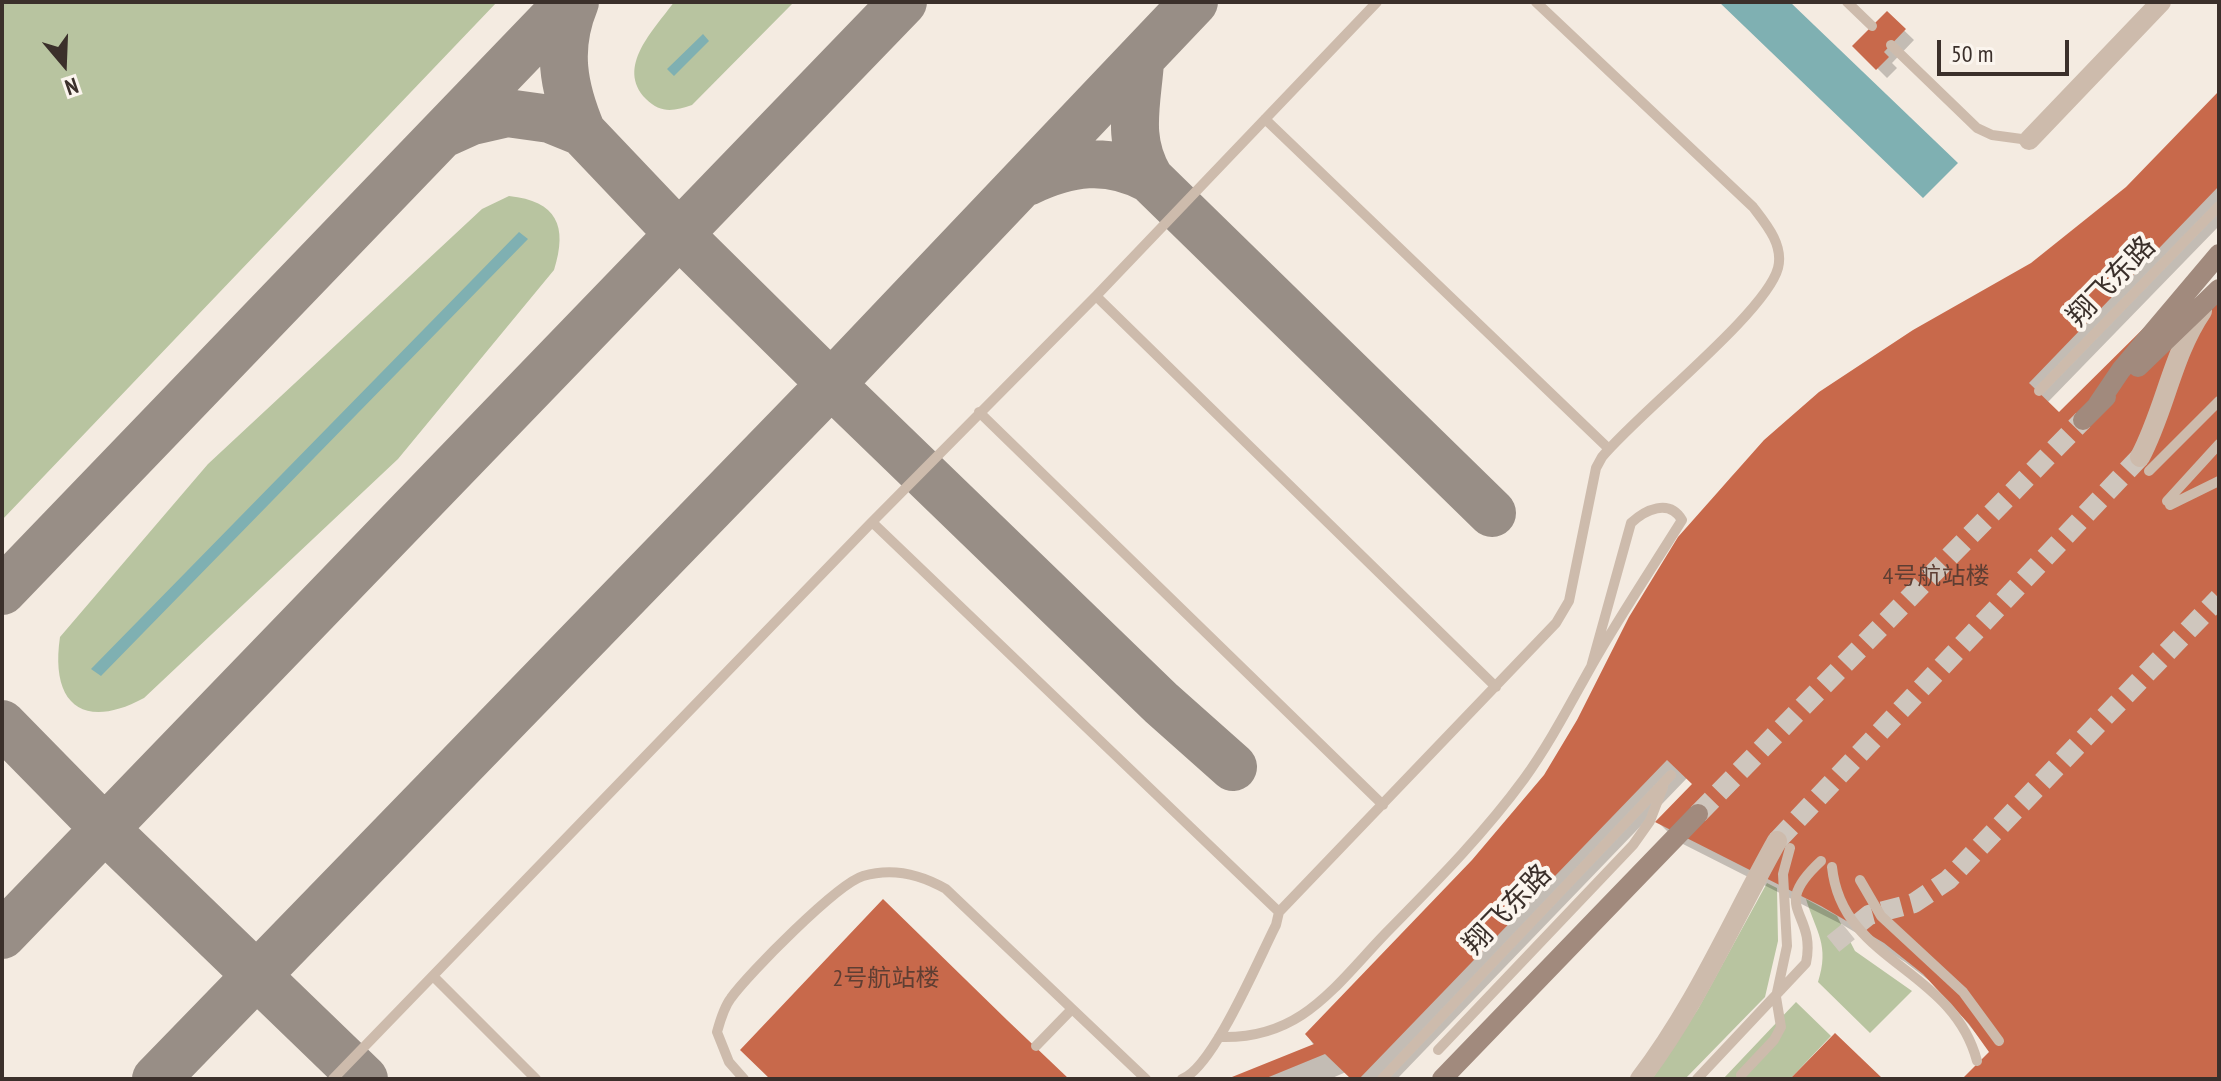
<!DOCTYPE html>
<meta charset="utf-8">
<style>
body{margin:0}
#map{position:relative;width:2221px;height:1081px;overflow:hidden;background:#f4ebe1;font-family:"PT Sans Narrow",sans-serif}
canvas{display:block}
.frame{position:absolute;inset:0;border:4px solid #3b302b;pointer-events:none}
.north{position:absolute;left:24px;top:24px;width:80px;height:80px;-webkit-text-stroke:6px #fbf5ee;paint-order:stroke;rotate:161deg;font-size:22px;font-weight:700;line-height:32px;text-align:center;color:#3b302b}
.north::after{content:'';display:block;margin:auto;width:28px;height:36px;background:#3b302b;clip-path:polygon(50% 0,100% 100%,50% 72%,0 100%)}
.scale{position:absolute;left:1937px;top:40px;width:132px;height:36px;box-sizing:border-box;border:4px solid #3b302b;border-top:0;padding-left:10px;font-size:24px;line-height:28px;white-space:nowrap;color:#3b302b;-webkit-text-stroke:6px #fbf5ee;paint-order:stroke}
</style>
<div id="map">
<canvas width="2221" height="1081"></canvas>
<div class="frame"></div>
<div class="north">N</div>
<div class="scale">50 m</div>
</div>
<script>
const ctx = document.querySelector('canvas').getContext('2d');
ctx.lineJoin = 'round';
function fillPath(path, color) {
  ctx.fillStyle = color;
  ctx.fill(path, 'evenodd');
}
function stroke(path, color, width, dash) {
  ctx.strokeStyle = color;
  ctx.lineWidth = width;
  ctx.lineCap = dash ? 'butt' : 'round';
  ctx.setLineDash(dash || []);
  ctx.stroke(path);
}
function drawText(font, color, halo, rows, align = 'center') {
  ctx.font = font + ' "PT Sans Narrow","Noto Sans SC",sans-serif';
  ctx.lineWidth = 8;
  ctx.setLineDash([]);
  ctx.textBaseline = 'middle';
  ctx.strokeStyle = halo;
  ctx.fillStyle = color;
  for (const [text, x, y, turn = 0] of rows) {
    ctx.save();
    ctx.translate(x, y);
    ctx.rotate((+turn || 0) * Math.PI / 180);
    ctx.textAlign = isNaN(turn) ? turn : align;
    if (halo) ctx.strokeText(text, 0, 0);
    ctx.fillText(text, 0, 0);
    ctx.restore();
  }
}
fillPath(new Path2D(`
 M2,2H497L2,520Z
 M674,2H794L692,105C674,111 661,114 646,99C615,67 654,30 674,2Z
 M509,196C557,201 568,226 554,270L398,459L144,698C83,731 50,704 60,637L208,464L482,209Z
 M1767,883L1777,888L1778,941L1765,997L1685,1079H1652L1698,1009Z
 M1806,899L1837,916L1855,951L1912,991L1870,1033L1818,982C1830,945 1816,932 1806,899Z
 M1796,1002L1831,1036L1790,1079H1723Z`), '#b8c4a0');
fillPath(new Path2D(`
 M1719,2H1790L1958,163L1923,198Z
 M703,34L709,41L674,76L667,69Z
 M519,232L528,239L101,676L91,669Z`), '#7fb0b2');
fillPath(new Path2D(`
 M1887,14L1914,40L1892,63L1897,68L1887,78L1855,46Z
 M2219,94V226L2047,403L2059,415L2219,307V1079H1965L1991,1052L1939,988L1905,962L1843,925L1677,841L1658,822L1695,785L1688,777L1397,1079H1353L1346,1072L1330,1079H1234L1315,1047L1307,1035L1474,861L1546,776L1680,538L1732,476L1820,394L2032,265L2128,188Z`), '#0003');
stroke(new Path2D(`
 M575,2C556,48 563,87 582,132
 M1140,62C1137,104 1126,140 1150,179
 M441,135L472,121L507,113L550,119L582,132L678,233L831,384L1161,703L1233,767
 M1027,182C1069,162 1107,156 1150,179L1492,513
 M2,591L569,2
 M2,724L106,830L364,1079
 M2,935L903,2
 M156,1079L831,384L1194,2`), '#988e86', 48);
fillPath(new Path2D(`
 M1887,11L1906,29L1884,52L1889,57L1876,70L1852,46Z
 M2219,91V186L2029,383L2059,412L2158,314L2205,301L2219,305V1079H1962L1989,1052L1969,1024L1923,974L1884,943L1821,906L1655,822L1692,784L1667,760L1359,1079H1351L1325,1054L1264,1079H1227L1314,1044L1305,1034L1472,860L1544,775L1577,720L1629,617L1678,537L1764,440L1819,392L1913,330L2031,263L2126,187Z
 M883,899L1007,1020L1069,1079H770L740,1050Z
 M1835,1033L1883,1079H1790Z`), '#c8694b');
stroke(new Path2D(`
 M1777,841L2140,457
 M1833,944L1869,915L1914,903L1948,880L2219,598`), '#cfc6bd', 20, [20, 10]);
stroke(new Path2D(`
 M1698,814L2083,420`), '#cfc6bd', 20, [20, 10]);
stroke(new Path2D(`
 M1847,2L1872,26
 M1891,45L1977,128L1992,135L2029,140
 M1265,119L1609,449
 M1096,296L1496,687
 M2039,391L2219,206
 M979,412L1383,805
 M2149,471L2219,401
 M2167,501L2219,444
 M2170,505L2219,481
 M1832,867C1842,963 1952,967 1977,1061
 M1860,880L1881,916L1963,992L1999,1041
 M1279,912L1556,623L1569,601L1596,468L1602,457C1638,413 1766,313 1778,268C1784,245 1766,224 1753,207L1536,2
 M433,976L536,1079
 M1219,1037C1301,1040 1334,987 1386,933C1434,884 1483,835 1524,779C1550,743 1570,704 1592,665C1620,616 1652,568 1682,520C1669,498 1645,510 1631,523L1591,667
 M1036,1046L1072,1009
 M1438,1050L1633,845L1650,821L1663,787
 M1741,1075L1774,1040L1781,1027L1776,997L1787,946L1783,874L1790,848
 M333,1079L872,522
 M744,1079L729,1062L717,1032C720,1021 724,1007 731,998C749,973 837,884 863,876C893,867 920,874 946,889L1146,1079
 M1182,1079C1213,1068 1259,958 1276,925L1279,912L872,522L1096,296L1377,2
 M1382,1079L1671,775
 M1697,1079L1806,963C1817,910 1768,910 1821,861`), '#cdbbac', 10);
stroke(new Path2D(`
 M2029,140L2161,2
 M2140,457C2165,410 2172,355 2202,311
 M1640,1079C1696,1006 1732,921 1777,841`), '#cdbbac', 20);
stroke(new Path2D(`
 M2138,367L2219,289
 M2098,404L2121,370L2219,254
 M2083,420L2106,397
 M1442,1079L1698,814`), '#a18a7d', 20);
drawText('24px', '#5e3e33', null, [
 ["4号航站楼",1936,577],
 ["2号航站楼",886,979]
]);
drawText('28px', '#3b302b', '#fbf5ee', [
 ["翔飞东路",2112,282,-46],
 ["翔飞东路",1508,910,-46]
]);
</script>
